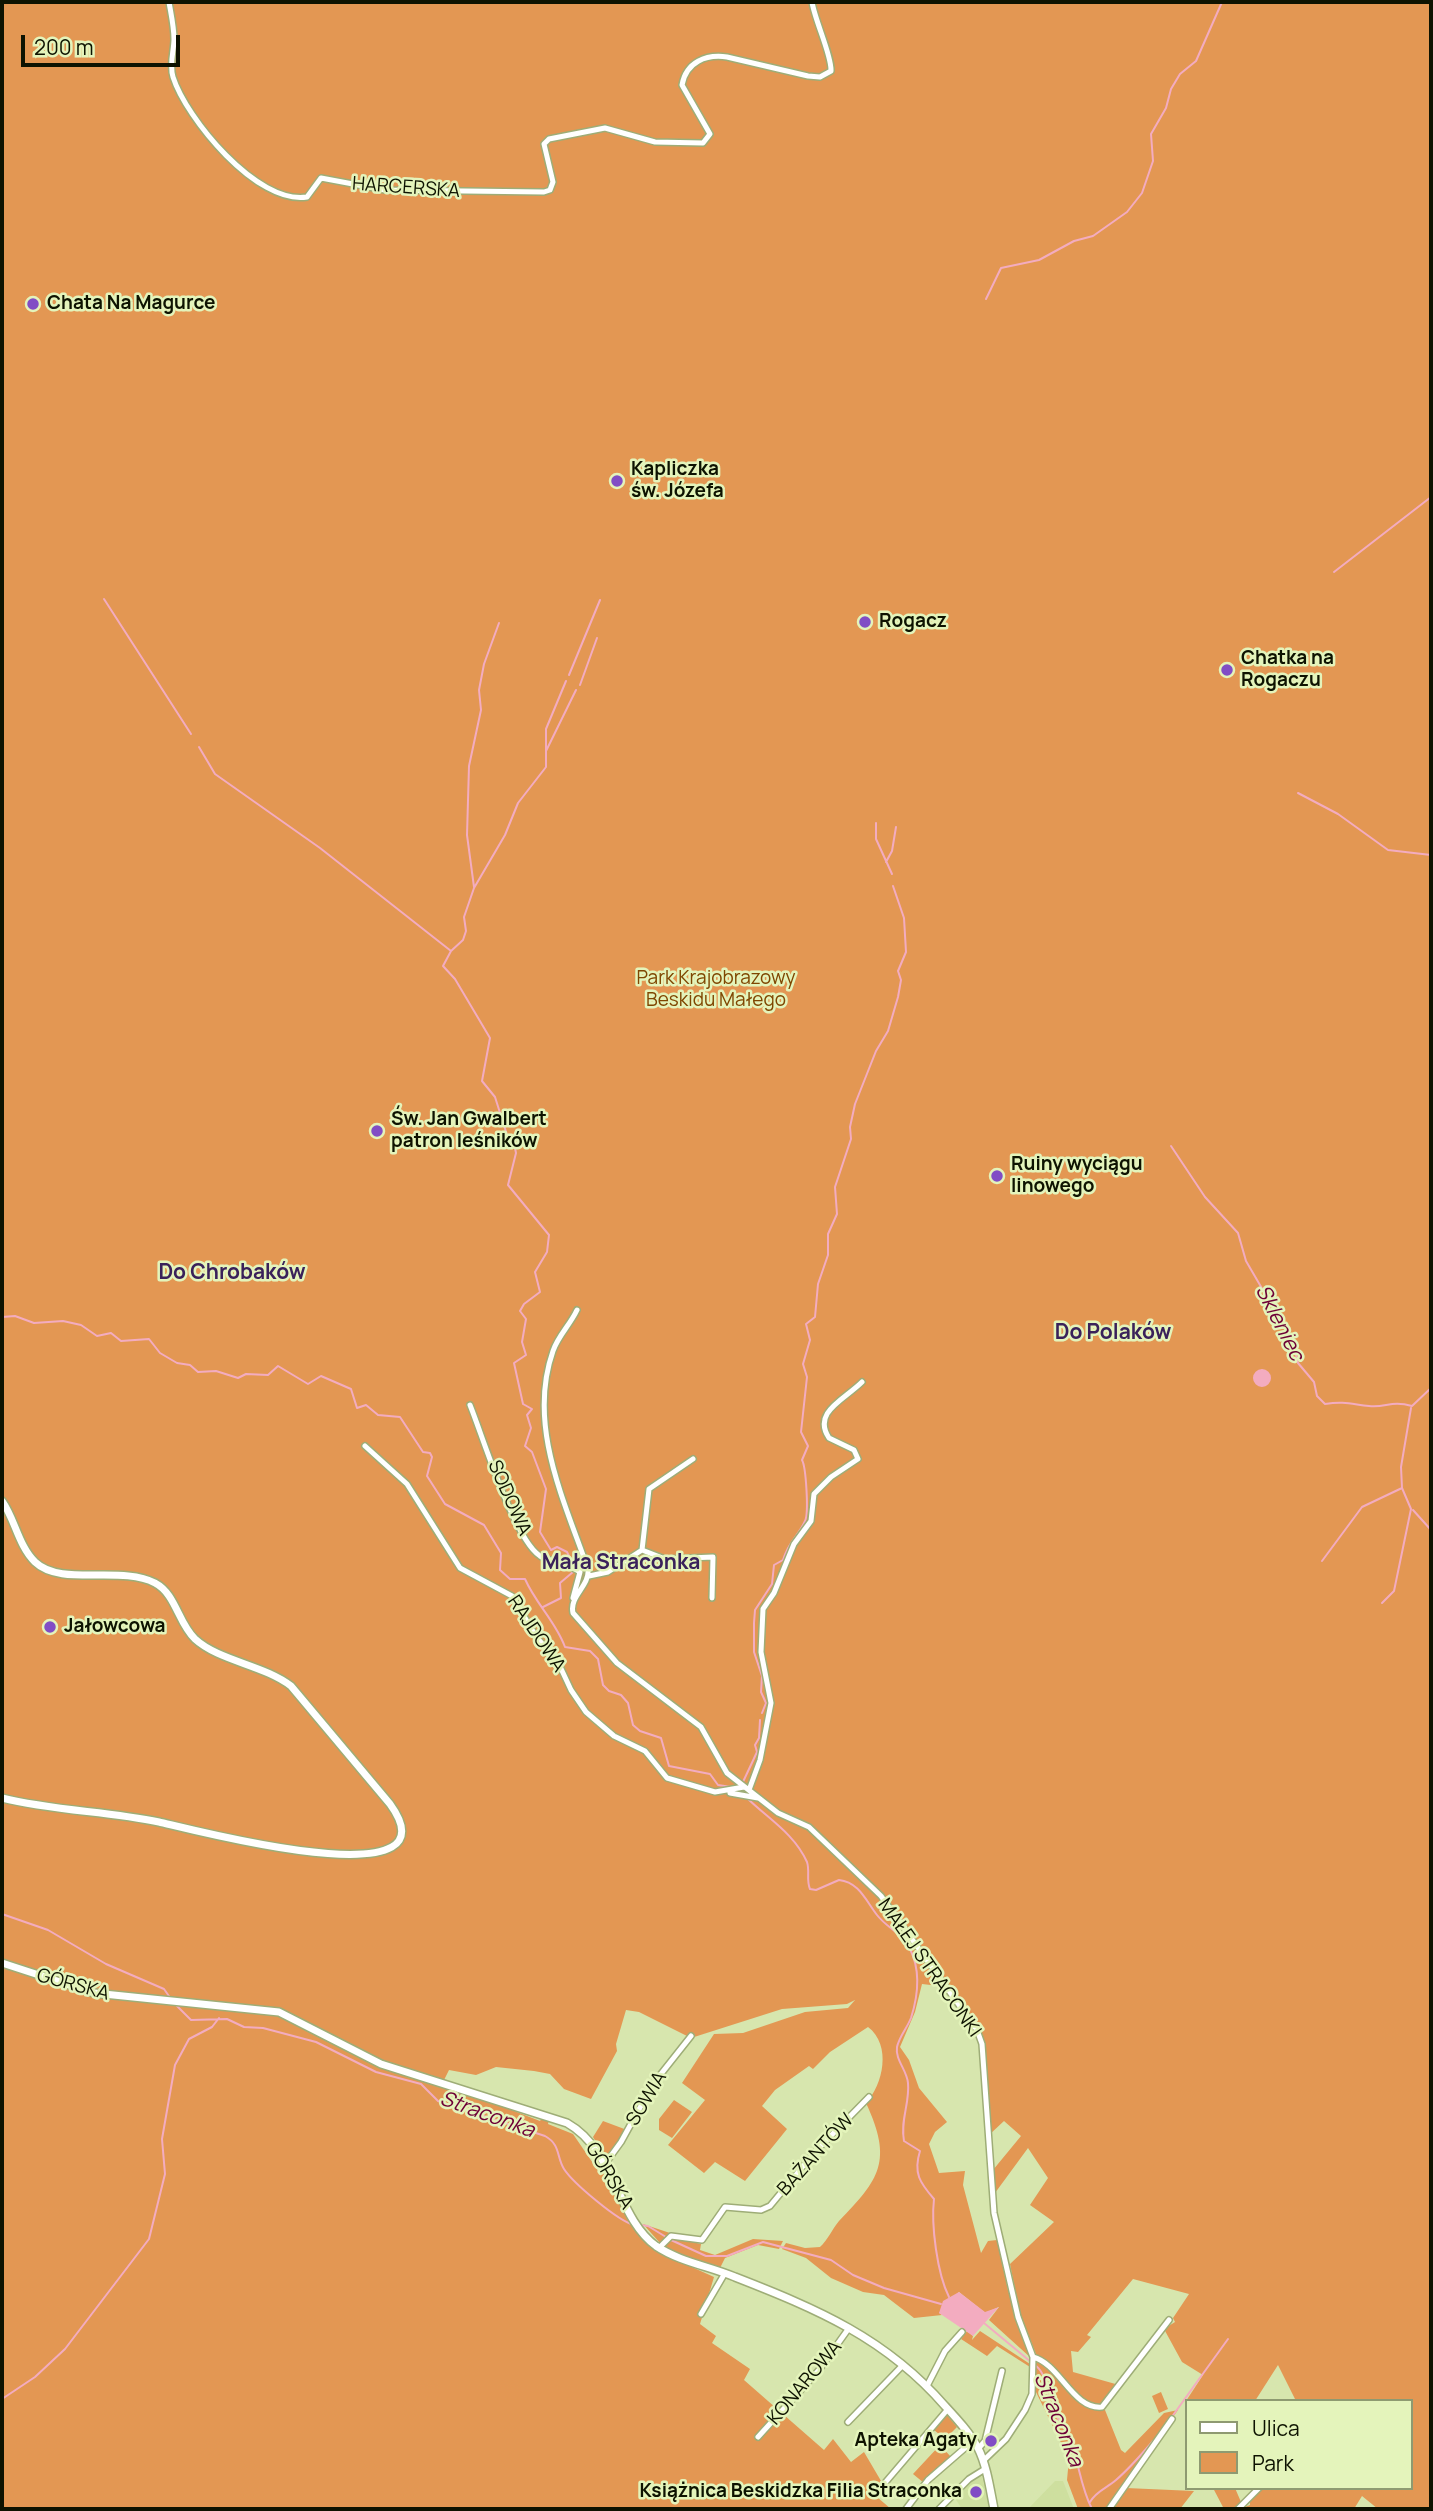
<!DOCTYPE html>
<meta charset="utf-8">
<style>
body{margin:0}
#map{position:relative;width:1433px;height:2511px;overflow:hidden;background:#d7e6ae;font-family:Manrope,sans-serif}
canvas{display:block}
.frame{position:absolute;inset:0;border:4px solid #0e1301;pointer-events:none}
.legend{position:absolute;left:1185px;top:2399px;width:228px;height:91px;box-sizing:border-box;background:#e4f4bb;border:2px solid #8e9a71;margin:0;padding:9px 12px;list-style:none;font-size:21px;color:#0e1301}
.legend li{display:flex;align-items:center;gap:14px;height:35px}
.legend b{width:35px;border:2px solid #8e9a71}
.scale{position:absolute;left:21px;top:35px;width:159px;height:32px;box-sizing:border-box;border:4px solid #0e1301;border-top:0;padding-left:9px;font-size:21px;line-height:24px;white-space:nowrap;color:#0e1301;-webkit-text-stroke:5px #e4f4bb;paint-order:stroke}
</style>
<div id="map">
<canvas width="1433" height="2511"></canvas>
<div class="frame"></div>
<ul class="legend">
<li><b style="height:9px;background:#fff"></b>Ulica</li>
<li><b style="height:19px;background:#e39753"></b>Park</li>
</ul>
<div class="scale">200 m</div>
</div>
<script>
const ctx = document.querySelector('canvas').getContext('2d');
ctx.lineJoin = 'round';
function fillPath(path, color) {
  ctx.fillStyle = color;
  ctx.fill(path, 'evenodd');
}
function stroke(path, color, width, dash) {
  ctx.strokeStyle = color;
  ctx.lineWidth = width;
  ctx.lineCap = dash ? 'butt' : 'round';
  ctx.setLineDash(dash || []);
  ctx.stroke(path);
}
function drawText(font, color, halo, rows, align = 'center') {
  ctx.font = font + ' Manrope,sans-serif';
  ctx.lineWidth = 5;
  ctx.setLineDash([]);
  ctx.textBaseline = 'middle';
  ctx.strokeStyle = halo;
  ctx.fillStyle = color;
  for (const [text, x, y, turn = 0] of rows) {
    ctx.save();
    ctx.translate(x, y);
    ctx.rotate((+turn || 0) * Math.PI / 180);
    ctx.textAlign = isNaN(turn) ? turn : align;
    if (halo) ctx.strokeText(text, 0, 0);
    ctx.fillText(text, 0, 0);
    ctx.restore();
  }
}
fillPath(new Path2D(`
 M978,2475L982,2477L990,2509H962L953,2495Z
 M1055,2481H1063L1074,2509H1028Z`), '#cedf9f');
fillPath(new Path2D(`
 M2,2H1431V2509H1378L1362,2496L1354,2509H1240L1250,2505V2499L1261,2488H1410V2401H1296L1278,2365L1255,2401H1186L1203,2375L1182,2362L1164,2329L1175,2322L1173,2318L1189,2294L1133,2279L1087,2335L1091,2337L1078,2352L1071,2351L1073,2372L1119,2385L1101,2406L1085,2401L1036,2354L1020,2314L1010,2264L1054,2222L1030,2205L1048,2178L1028,2148L995,2193L996,2207L993,2170L1021,2136L1004,2121L989,2135L983,2044L948,1987L922,1984L915,2012L900,2047L909,2060L919,2088L947,2122L935,2132L929,2144L939,2173L965,2171L963,2185L981,2253L988,2241L997,2240L1008,2290L1031,2358L989,2320L999,2307L985,2313L959,2292L939,2313L942,2315L914,2318L884,2295L863,2292L831,2278L806,2258L782,2249L786,2243L805,2248L820,2247C828,2240 832,2229 839,2221C880,2179 893,2161 866,2103C883,2085 892,2045 868,2027L830,2052L813,2069L809,2066L775,2090L762,2106L787,2129L745,2181L715,2162L704,2173L668,2145L705,2100L682,2083L714,2034L743,2033L805,2012L848,2008L855,2000L847,2004L782,2009L691,2038L639,2012L626,2010L616,2044L617,2051L591,2099L564,2089L550,2074L534,2071L496,2067L476,2075L449,2070L444,2080L411,2071L540,2121L542,2118L549,2120L548,2124L573,2134L599,2172L602,2169L624,2208L654,2250L714,2277L700,2324L716,2336L712,2343L750,2369L744,2380L824,2450L833,2439L851,2462L864,2452L884,2486L877,2497L891,2509H2Z
 M674,2100L692,2112L672,2138L659,2130V2119Z
 M603,2121L627,2130L606,2158L593,2137Z
 M643,2224L670,2233L660,2243Z
 M671,2237L701,2244L700,2250L715,2255L753,2239L783,2241L779,2249L758,2245L725,2258L720,2268L684,2256L664,2246Z
 M967,2331L973,2336L972,2340L980,2331L1030,2364V2367L997,2346L987,2356L961,2339Z
 M1039,2362L1091,2408L1105,2410L1121,2450L1125,2453L1164,2413L1178,2410L1108,2509H1078L1067,2480L1069,2459L1035,2390V2363Z
 M1161,2392L1168,2409L1159,2413L1152,2396Z
 M947,2415L957,2427L945,2439L934,2430Z
 M940,2445L951,2457L924,2483L913,2474Z
 M1126,2488L1194,2491L1180,2509H1110Z
 M1213,2488H1235L1241,2502L1236,2509H1224Z`), '#e39753');
fillPath(new Path2D(`
 M1253 1378a9 9 0 1 1 18 0a9 9 0 1 1-18 0Z
 M959,2292L985,2312L999,2307L973,2336L939,2313L943,2301Z`), '#f3acc0');
stroke(new Path2D(`
 M986,299L1001,268L1039,260L1074,241L1093,236L1127,212L1142,193L1153,161L1151,134L1166,108L1171,89L1180,74L1196,61L1222,2
 M1334,572L1431,497
 M104,599L191,734
 M569,675L600,600
 M566,681L546,729V767L518,803L505,835L474,888L464,917L466,931L463,940L451,951L443,966L455,979L490,1038L482,1081L495,1097L508,1138L514,1143L516,1153L508,1185L549,1235L547,1252L535,1272L540,1292L524,1304L520,1311L526,1319L522,1342L526,1355L514,1363L523,1404L532,1409L527,1415L531,1428L525,1446L532,1452L546,1489L540,1532L551,1550L557,1547L567,1552L574,1566
 M580,685L597,638
 M199,747L215,774L320,848L451,951
 M546,751L576,690
 M1298,793L1338,814L1388,850L1431,855
 M876,823V839L892,874
 M886,862L892,851L896,827
 M474,887L467,835L469,766L481,710L479,690L484,664L499,623
 M1171,1146L1205,1197L1238,1233L1246,1261L1292,1340L1298,1363L1314,1382L1317,1396L1325,1404C1344,1401 1351,1404 1369,1406C1386,1408 1391,1400 1412,1406L1431,1388
 M2,1317L15,1316L34,1323L63,1321L81,1325L97,1336L111,1333L121,1341L149,1339L160,1353L177,1363L190,1365L198,1372L216,1371L238,1378L246,1374L268,1375L278,1366L308,1384L321,1376L351,1389L357,1408L366,1405L378,1415L400,1417L423,1452L430,1453L432,1457L427,1476L445,1504L484,1525L501,1553L500,1570L510,1579H525C536,1604 556,1622 565,1647L590,1651L598,1659L603,1685L609,1691L621,1695L628,1703L633,1725L640,1731L661,1738L669,1766L710,1774L718,1785L731,1787
 M1413,1510L1431,1530
 M1322,1561L1362,1507L1402,1488
 M1382,1603L1394,1591L1411,1509L1402,1488L1401,1467L1411,1408
 M543,1607L561,1598L560,1583L573,1572
 M762,1713L766,1703L761,1692L762,1676L754,1652V1623L755,1610L772,1584L774,1565L783,1560C789,1540 798,1537 805,1521C809,1513 806,1467 802,1460L808,1446L801,1432L807,1377L803,1364L810,1340L806,1324L815,1317L818,1284L828,1255V1234L837,1214L835,1187L851,1139L850,1127L855,1104L876,1051L888,1031L898,997L901,980L898,971L906,952L904,918L893,886
 M742,1784L757,1752L755,1745L759,1738L760,1720
 M746,1797C767,1818 794,1833 807,1862C810,1871 806,1880 810,1889L816,1890L839,1880C859,1882 866,1901 877,1915C887,1928 902,1933 910,1949C921,1971 918,1996 911,2018C907,2028 899,2037 897,2047C895,2060 907,2070 908,2083C910,2103 900,2120 904,2141L920,2151C913,2173 920,2183 934,2199C931,2225 937,2273 949,2297
 M2,1914L48,1930L106,1964L164,1989L171,1999
 M174,2003L191,2020L227,2019L244,2027L263,2028L316,2042L376,2072L421,2084L438,2101L545,2136C561,2145 556,2156 564,2169C573,2183 618,2221 634,2225
 M640,2225L648,2226L666,2237
 M671,2240L706,2256H727L763,2242L831,2260L853,2275L884,2288L941,2304
 M984,2323L1031,2362
 M1035,2365C1048,2375 1045,2391 1050,2404C1055,2416 1064,2426 1069,2437C1079,2461 1080,2486 1092,2509
 M2,2399L35,2377L65,2349L149,2239L165,2174L162,2139L175,2065L189,2039L212,2027L219,2018
 M1171,2418L1228,2339
 M1090,2502C1096,2491 1107,2488 1116,2480C1130,2468 1141,2455 1153,2441`), '#f3acc0', 2);
const minor = new Path2D(`
 M169,2C171,14 174,27 174,39C174,51 169,64 173,77C186,118 257,205 307,197L321,178L385,190L544,192L550,190L553,182L544,144L549,139L605,128L655,142L703,143L710,134L682,85C686,62 706,54 727,57L808,76L820,77L831,71C832,56 815,21 812,2
 M577,1310C570,1325 558,1336 553,1351C527,1425 564,1500 588,1569C590,1586 569,1596 573,1613L617,1663L701,1727L727,1773L778,1813L809,1827L881,1896L977,2030L982,2044L994,2213L1018,2317L1033,2357L1032,2394L1025,2410L1006,2439L983,2461
 M470,1405C483,1437 514,1539 540,1556C550,1562 565,1562 580,1572L573,1598
 M365,1446L407,1484L460,1568L512,1596L537,1638L557,1660L571,1690L586,1712L614,1736L645,1751L667,1778L715,1792L744,1787
 M642,1550L665,1559L713,1557L712,1598
 M589,1576L608,1572L642,1550L649,1489L693,1459
 M749,1790L760,1760L771,1703L761,1652L763,1609L774,1593L794,1544L811,1521L814,1494L831,1477L858,1459L854,1450L829,1438C812,1412 844,1400 862,1382
 M730,1793L758,1798
 M605,2164L621,2142L653,2084L691,2036
 M659,2248L671,2236L702,2240L725,2207L761,2210L770,2206L814,2153L869,2097
 M701,2314L725,2273
 M1033,2357C1060,2364 1073,2410 1102,2407L1169,2320
 M927,2386L945,2351L962,2332
 M848,2422L903,2365
 M758,2437L819,2370L849,2328
 M978,2449L985,2441L1002,2371
 M884,2484L948,2409
 M906,2509L928,2480L973,2441
 M939,2509L969,2479L985,2469
 M1109,2509L1172,2419
 M1238,2509L1259,2488`);
const tertiary = new Path2D(`
 M2,1501C15,1519 18,1545 35,1562C61,1587 121,1565 155,1583C176,1594 178,1623 195,1639C219,1661 264,1665 291,1686L390,1804C461,1902 187,1828 159,1822C107,1811 54,1811 2,1798
 M2,1963L94,1993L279,2012L381,2064L567,2123C615,2150 617,2218 656,2246C680,2262 709,2266 735,2277C817,2309 886,2338 945,2406C957,2419 970,2433 978,2448C987,2466 990,2489 994,2509`);
stroke(minor, '#9ead77', 8);
stroke(tertiary, '#9ead77', 10);
stroke(minor, '#fff', 5);
stroke(tertiary, '#fff', 7);
for (const [x, y, r, color] of [
 [33,304,7,"#814dc5"],
 [617,481,7,"#814dc5"],
 [865,622,7,"#814dc5"],
 [1227,670,7,"#814dc5"],
 [377,1131,7,"#814dc5"],
 [997,1176,7,"#814dc5"],
 [50,1627,7,"#814dc5"],
 [991,2441,7,"#814dc5"],
 [976,2492,7,"#814dc5"]
]) {
  const dot = new Path2D();
  dot.arc(x, y, r, 0, 2 * Math.PI);
  ctx.fillStyle = color;
  ctx.fill(dot);
  stroke(dot, '#e4f4bb', 2.5);
}
drawText('19px', '#0e1301', '#e4f4bb', [
 ["HARCERSKA",406,188,4],
 ["SODOWA",509,1498,66],
 ["RAJDOWA",536,1634,56],
 ["MAŁEJ STRACONKI",929,1968,55],
 ["GÓRSKA",73,1985,15],
 ["SOWIA",647,2099,-59],
 ["BAŻANTÓW",816,2155,-48],
 ["GÓRSKA",609,2176,59],
 ["KONAROWA",805,2383,-50]
]);
drawText('bold 19px', '#0e1301', '#e4f4bb', [
 ["Chata Na Magurce",47,304],
 ["Kapliczka",631,470],
 ["św. Józefa",631,492],
 ["Rogacz",879,622],
 ["Chatka na",1241,659],
 ["Rogaczu",1241,681],
 ["Św. Jan Gwalbert",391,1120],
 ["patron leśników",391,1142],
 ["Ruiny wyciągu",1011,1165],
 ["linowego",1011,1187],
 ["Jałowcowa",64,1627],
 ["Apteka Agaty",977,2441,"right"],
 ["Książnica Beskidzka Filia Straconka",962,2492,"right"]
], 'left');
drawText('19px', '#7f4601', '#e4f4bb', [
 ["Park Krajobrazowy",716,979],
 ["Beskidu Małego",716,1001]
]);
drawText('bold 21px', '#3a215a', '#e4f4bb', [
 ["Do Chrobaków",232,1273],
 ["Do Polaków",1113,1333],
 ["Mała Straconka",621,1563]
]);
drawText('italic 21px', '#6e0137', '#e4f4bb', [
 ["Skleniec",1279,1323,63],
 ["Straconka",487,2115,20],
 ["Straconka",1058,2420,68]
]);
</script>
